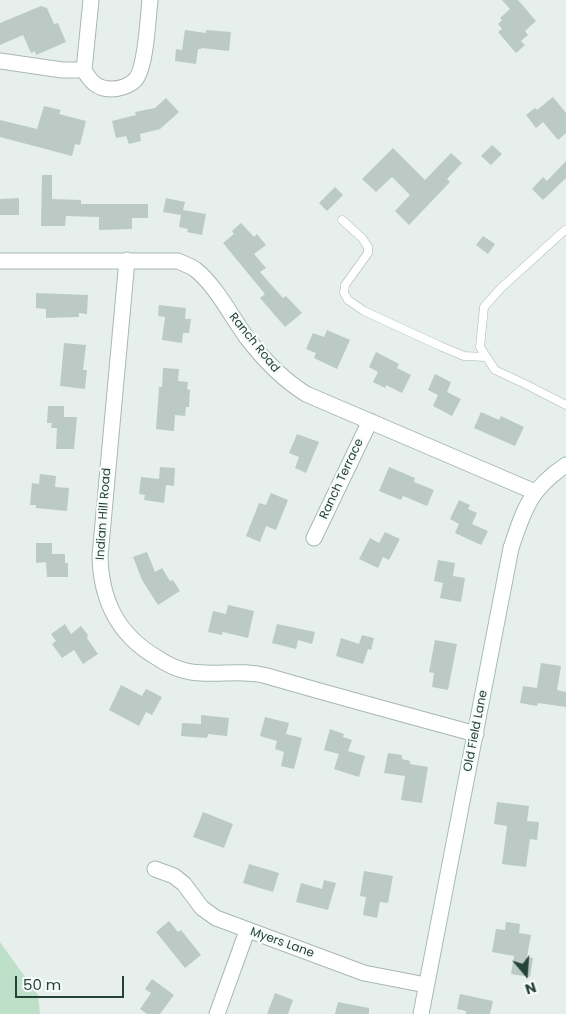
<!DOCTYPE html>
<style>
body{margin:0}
#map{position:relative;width:566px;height:1014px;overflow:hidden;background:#e6efeb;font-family:Poppins,sans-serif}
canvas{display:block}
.north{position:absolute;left:501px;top:949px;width:50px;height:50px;-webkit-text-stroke:4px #f7fbf9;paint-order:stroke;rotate:162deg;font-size:14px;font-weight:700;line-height:20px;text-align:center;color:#24423a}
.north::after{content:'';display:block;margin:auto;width:18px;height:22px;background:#24423a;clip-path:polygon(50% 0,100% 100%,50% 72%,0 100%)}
.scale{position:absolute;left:15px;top:976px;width:109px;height:22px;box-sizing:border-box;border:2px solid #24423a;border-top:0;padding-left:6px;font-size:15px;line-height:18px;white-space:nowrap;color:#24423a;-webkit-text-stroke:4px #f7fbf9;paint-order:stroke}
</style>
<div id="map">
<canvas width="566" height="1014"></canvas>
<div class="north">N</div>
<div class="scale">50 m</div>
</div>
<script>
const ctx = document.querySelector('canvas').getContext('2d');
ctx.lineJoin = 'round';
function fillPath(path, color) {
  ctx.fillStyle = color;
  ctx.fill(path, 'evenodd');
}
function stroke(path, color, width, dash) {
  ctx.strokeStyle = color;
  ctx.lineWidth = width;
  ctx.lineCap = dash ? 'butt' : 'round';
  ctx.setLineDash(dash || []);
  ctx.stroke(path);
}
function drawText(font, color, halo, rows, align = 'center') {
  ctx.font = font + ' Poppins,sans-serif';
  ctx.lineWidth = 4.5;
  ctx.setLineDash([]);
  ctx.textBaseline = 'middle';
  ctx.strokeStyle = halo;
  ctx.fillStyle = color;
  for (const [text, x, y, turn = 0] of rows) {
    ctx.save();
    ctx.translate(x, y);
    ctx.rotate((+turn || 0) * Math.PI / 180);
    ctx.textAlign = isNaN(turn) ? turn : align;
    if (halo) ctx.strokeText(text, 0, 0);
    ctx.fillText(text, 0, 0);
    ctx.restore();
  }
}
fillPath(new Path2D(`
 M0,942L38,995L40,1014H0Z`), '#bfe0c8');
fillPath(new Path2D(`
 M502,0H518L536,21L525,31L528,35L521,41L525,45L516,53L498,32L502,29L498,24L502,20L500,18L510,9Z
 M41,6L47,8L54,24L58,23L66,42L36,55L35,51L31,53L23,35L0,45V23Z
 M185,30L206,33V30L231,32L229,51L201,48V49H198L196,64L175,61L176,49L182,50Z
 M553,97L566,113V133L558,140L543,122L536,128L526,115L535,108L537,110Z
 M166,98L179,112L160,129L140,134L141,141L129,144L126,136L116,138L112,121L136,115L135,112L155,108Z
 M44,106L61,110L59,114L86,121L80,145L75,144L72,156L0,137V120L37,129Z
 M492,145L502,154L491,165L481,156Z
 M393,148L425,180L451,153L462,163L447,179L450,182L409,225L395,211L410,195L392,177L376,192L362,179Z
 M566,161V178L543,200L532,189L543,177L547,181Z
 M42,175H52V199L81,200V204H148V218H132V229L99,230V217L66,216L65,226H41Z
 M335,187L343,195L327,211L319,203Z
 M19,198V215H0V199Z
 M166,198L185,202L183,210L206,214L202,235L187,232L188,229L179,227L181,215L163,212Z
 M241,223L254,237L257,234L266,245L254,254L266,268L260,272L283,298L286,296L302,313L285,327L260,298L265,294L223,243L234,234L232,231Z
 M483,236L495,244L488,254L476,245Z
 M36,293L88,295L87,314L79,313V317L46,318V309L36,308Z
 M159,305L186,308L185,319H191L189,333H183L182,343L162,340L165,317L158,316Z
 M327,330L350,340L337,369L314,358L316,353L306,349L313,333L324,337Z
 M64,343L86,345L83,370H87L85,389L60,386Z
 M376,352L399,364L397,368L411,375L402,393L386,385L385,388L373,382L378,372L369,367Z
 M163,368L179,369L178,381L188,382L187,389L190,390L189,407H186L185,416L175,415L174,431L156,429L159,387H162Z
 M435,374L451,382L447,392L461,399L452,416L433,406L438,395L428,390Z
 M48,406H64V417H77L74,449H56L57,428H51L52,423H47Z
 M481,412L499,420L501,416L524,427L515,446L474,428Z
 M297,434L319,442L306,473L295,468L299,457L289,453Z
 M160,467L175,468L174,486L166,485L164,503L144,500L145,495L139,494L141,477L159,479Z
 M389,467L415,478L414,482L434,490L427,506L403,496L401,500L379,491Z
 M40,474L56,476L55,487L69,488L67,511L36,508V505H30L32,483L39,484Z
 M271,493L288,500L276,530L266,526L260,542L246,536L259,503L266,505Z
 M459,500L470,505L468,509L477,513L472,524L488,531L481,545L455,533L459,524L450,519Z
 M385,532L400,539L389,560L383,557L378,568L359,559L370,538L379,543Z
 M36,543H52V554H65V563H68V577H47L46,562L36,563Z
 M147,552L155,572L162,568L170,581L173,580L180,591L158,605L142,580L133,557Z
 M438,560L455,563L453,576L465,578L461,602L440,598L443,583L434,581Z
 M228,605L254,611L248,638L223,632L222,635L208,632L213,611L226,614Z
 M65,624L71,634L81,626L88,635L87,638L98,654L83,664L74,650L62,658L52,644L56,641L51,634Z
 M277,624L315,632L312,644L298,640L296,649L272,643Z
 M362,635L374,638L371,650L368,649L363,664L336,656L341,638L359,644Z
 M435,640L457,644L448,690L432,687L434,673L429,672Z
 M541,663L561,666L557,690L566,692V707L538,703L537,706L520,703L523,686L537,688Z
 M121,685L142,696L146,689L162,697L152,715L146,712L139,726L109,710Z
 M201,715L229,718L227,736L208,734L207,738L181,736L182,723L201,724Z
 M265,717L289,723L286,734L302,738L294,769L281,766L284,752L275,749L277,741L260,736Z
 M330,729L344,734L343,737L352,740L348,751L365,756L359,777L334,769L339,754L324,750Z
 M388,753L402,755V759L410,761V764L428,767L422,803L401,800L405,776L384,773Z
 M497,802L529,806L527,821L539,822L537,840L530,839L526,867L502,864L507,826L494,824Z
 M203,812L233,824L224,848L193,837Z
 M249,864L279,873L273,892L243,883Z
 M364,871L393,876L388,903L380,902L377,918L363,915L366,897L360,896Z
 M324,880L336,883L328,910L296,902L301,883L322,889Z
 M169,921L178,932L181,930L201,955L185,968L156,932Z
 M506,922L520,924L519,933L531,935L527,957L533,958L530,977L511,974L514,956L492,952L496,929L505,930Z
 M152,979L174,995L160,1014H147L140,1009L151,993L145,989Z
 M275,993L293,1000L288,1014H267Z
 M460,994L493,1001L490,1014H466V1011L457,1009Z
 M338,1002L369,1008V1014H335Z`), '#bbcac4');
const lane = new Path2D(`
 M342,220L362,238L368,247V253L345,285L344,293L348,300L364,311L440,346L464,356L486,357
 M565,230L501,288L484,307L480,347L495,370L525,384L566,405`);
const street = new Path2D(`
 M91,0L84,70C90,81 97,89 111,89C119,89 129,86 135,80C146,69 148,17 150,0
 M0,61L62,70H84
 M127,260L100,556C101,600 117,634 156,657C166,664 179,670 191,672C216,676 242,669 267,676C336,696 406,715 476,734
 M0,261H178C184,264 191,266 196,270C216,286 231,316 247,338C264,360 282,379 306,394L535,492
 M314,538L370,421
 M155,869L174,876L184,884L202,908L216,918L364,973L426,985
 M217,1014L247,931`);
const secondary = new Path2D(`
 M421,1014L511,548C524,509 530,489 566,465`);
stroke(lane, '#a8b8b2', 9);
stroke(street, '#a8b8b2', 17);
stroke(secondary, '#a4bbb3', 17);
stroke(lane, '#fff', 8);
stroke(street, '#fff', 15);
stroke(secondary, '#fff', 15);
drawText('12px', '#24423a', '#f7fbf9', [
 ["Ranch Road",254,343,51],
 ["Ranch Terrace",342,479,-65],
 ["Indian Hill Road",104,514,-86],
 ["Old Field Lane",476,731,-79],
 ["Myers Lane",282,943,20]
]);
</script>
